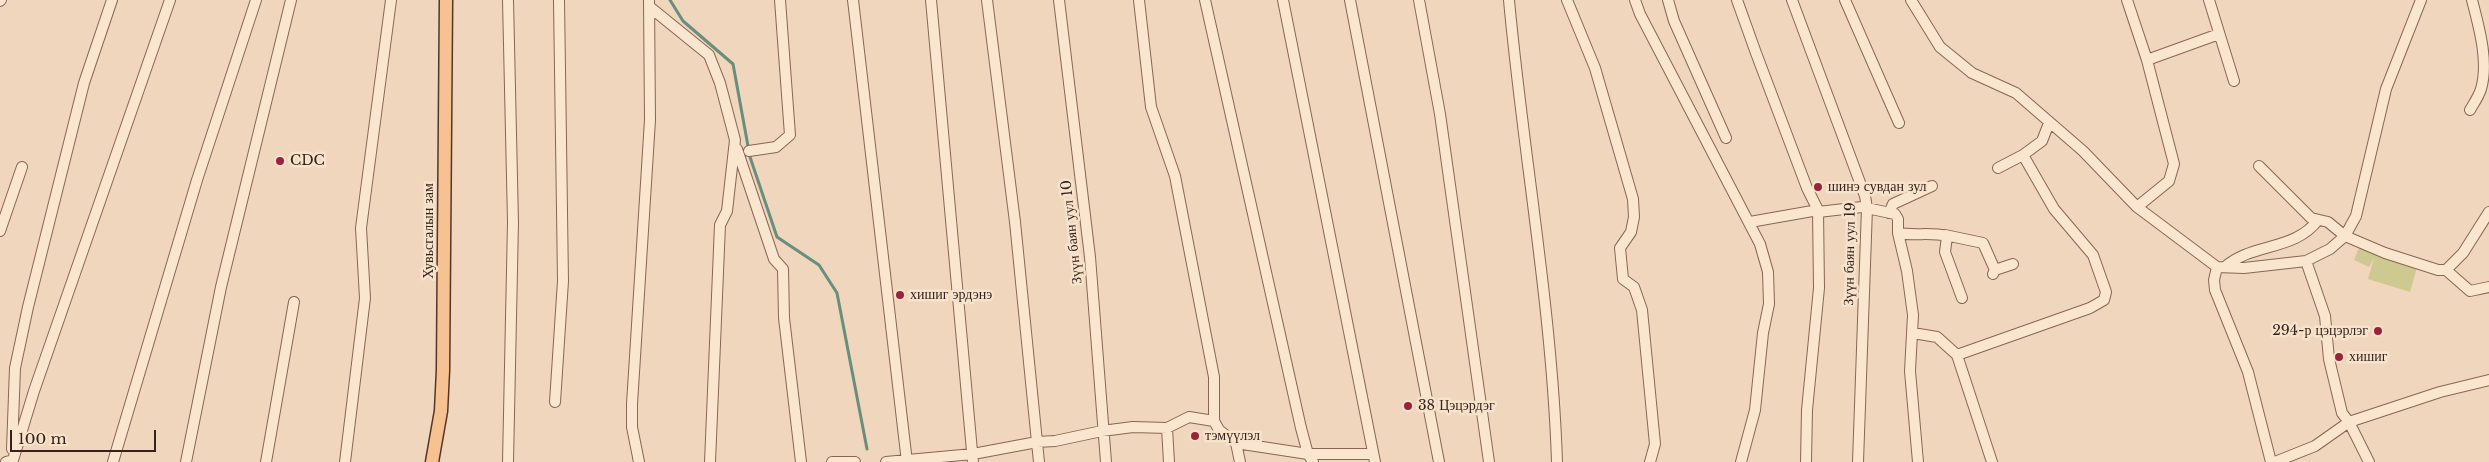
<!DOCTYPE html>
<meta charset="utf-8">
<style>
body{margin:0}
#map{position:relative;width:2489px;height:462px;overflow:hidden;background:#f0d6bc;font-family:"Libre Baskerville",serif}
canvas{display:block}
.scale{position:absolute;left:10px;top:430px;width:146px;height:22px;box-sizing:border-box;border:2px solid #36221b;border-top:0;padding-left:6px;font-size:15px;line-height:18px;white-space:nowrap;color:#36221b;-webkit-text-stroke:4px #f7e2cc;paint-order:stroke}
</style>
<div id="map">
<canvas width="2489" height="462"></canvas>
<div class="scale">100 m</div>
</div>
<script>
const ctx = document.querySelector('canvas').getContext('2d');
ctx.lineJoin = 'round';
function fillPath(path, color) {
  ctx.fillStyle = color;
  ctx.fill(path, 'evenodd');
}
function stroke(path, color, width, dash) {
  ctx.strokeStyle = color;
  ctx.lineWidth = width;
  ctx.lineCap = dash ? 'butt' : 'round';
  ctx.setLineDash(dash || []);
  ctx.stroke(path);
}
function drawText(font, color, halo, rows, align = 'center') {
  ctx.font = font + ' "Libre Baskerville",serif';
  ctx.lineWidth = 5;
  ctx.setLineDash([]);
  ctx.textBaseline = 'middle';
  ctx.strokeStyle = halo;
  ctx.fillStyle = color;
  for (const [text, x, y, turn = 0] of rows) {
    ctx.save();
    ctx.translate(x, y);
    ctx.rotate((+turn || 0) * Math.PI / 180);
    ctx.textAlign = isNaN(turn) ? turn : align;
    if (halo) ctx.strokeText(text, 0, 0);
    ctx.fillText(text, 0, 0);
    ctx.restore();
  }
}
fillPath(new Path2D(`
 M2359,247L2375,254L2417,267L2410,292L2368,279L2374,258L2369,267L2354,260Z`), '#cec990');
stroke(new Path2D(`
 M670,0L683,21L733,64L750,157L777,237L819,265L837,293L867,449`), '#688e7d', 3);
const minor = new Path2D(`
 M853,0L907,462
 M931,0L973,462
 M987,0L1015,222L1039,462
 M1059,0L1090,257L1106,462
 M1139,0L1151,107L1175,176L1214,377V421
 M1205,0L1301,428L1308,454L1313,462
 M1283,0L1375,462
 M1350,0L1439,462
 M1419,0L1440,114L1489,462
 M1509,0C1523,154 1552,307 1557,462
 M1567,0L1595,68L1633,199L1634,217L1631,232L1620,248L1623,279L1634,287L1642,310L1655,444L1650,462
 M1635,0L1640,14L1760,244L1768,272L1769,304L1763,333L1755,410L1741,462
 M1668,0L1674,21L1726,138
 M1737,0L1756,53L1807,188L1818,210L1819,288L1807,410L1806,462
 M1792,0L1865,196L1867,208L1858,462
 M1845,0L1899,123
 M1911,0L1940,47L1972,73L2016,93L2083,151L2137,207L2217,267L2244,268L2306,261L2330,249L2345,236L2356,216L2386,89L2421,0
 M2127,0L2147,60L2174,164L2169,181L2137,207
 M2209,0L2234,81
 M0,1L1,0
 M651,8L709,55L720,83L735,140L727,211L720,225L710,462
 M2147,60L2219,34
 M2470,110C2474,103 2479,96 2481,89C2489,62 2479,27 2472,0
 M737,149L774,259L783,269L784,318L801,462
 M749,151L776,147L790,135L780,0
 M2259,166L2311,218L2328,222L2345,236L2385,253L2438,270H2446L2470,291L2489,287
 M1998,168L2023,155L2042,141L2049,123
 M1818,212L1862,207L1895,214L1898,219V233L1907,271L1913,315L1910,371L1918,462
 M1889,213L1893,204L1932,186
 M1750,222L1818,210
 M0,231L22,167
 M1898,233C1915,236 1931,232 1947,236L1945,252L1962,298
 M1945,235L1983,243L1995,270L1993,274
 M2306,261L2325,316L2329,359L2342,413L2349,422L2369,462
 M2217,267L2214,280L2215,290L2248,372L2271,462
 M2225,267C2251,243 2295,251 2318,220
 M1995,270L2013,264
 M2446,270L2463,253L2489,212
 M1913,333L1937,337L1957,355L2090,308L2104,300L2106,292L2093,255L2054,209L2023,155
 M1957,355L1992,462
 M555,402L563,281L559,0
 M1167,428L1169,462
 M1236,443L1240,462
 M12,449L15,368L28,307L84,83L112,0
 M6,462L13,460L34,391L170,0
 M113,462L197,180L256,0
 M186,462L221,287L291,0
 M266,462L294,302
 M345,462L365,298L361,228L391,0
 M508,462L513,222L508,0
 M639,462L632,427V404L650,120L649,0
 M832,462H855
 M886,462L973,454L1037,442L1055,441L1102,431L1133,427L1167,428L1189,417L1214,421L1219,430L1236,443L1308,454H1373
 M2275,462L2315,446L2349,422L2440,392L2489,380`);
const major = new Path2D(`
 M432,462L441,411L443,370L446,0`);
stroke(minor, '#865', 12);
stroke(major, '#55352a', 15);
stroke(minor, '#fae5cf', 10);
stroke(major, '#f6c291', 12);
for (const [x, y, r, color] of [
 [280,161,5,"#9a223b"],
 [1818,187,5,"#9a223b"],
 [900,295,5,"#9a223b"],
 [2378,331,5,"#9a223b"],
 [2339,357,5,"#9a223b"],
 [1408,406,5,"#9a223b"],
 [1195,436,5,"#9a223b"]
]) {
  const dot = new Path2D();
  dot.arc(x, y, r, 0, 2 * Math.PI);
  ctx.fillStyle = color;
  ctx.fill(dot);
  stroke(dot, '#f7e2cc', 2);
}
drawText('14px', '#36221b', '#f7e2cc', [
 ["CDC",290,161],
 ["шинэ сувдан зул",1828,187],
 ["хишиг эрдэнэ",910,295],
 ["294-р цэцэрлэг",2368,331,"right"],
 ["хишиг",2349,357],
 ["38 Цэцэрдэг",1418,406],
 ["тэмүүлэл",1205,436]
], 'left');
drawText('14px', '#36221b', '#f7e2cc', [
 ["Хувьсгалын зам",429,231,-90],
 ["Зүүн баян уул 10",1072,232,-96],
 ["Зүүн баян уул 19",1850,254,-89]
]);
</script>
